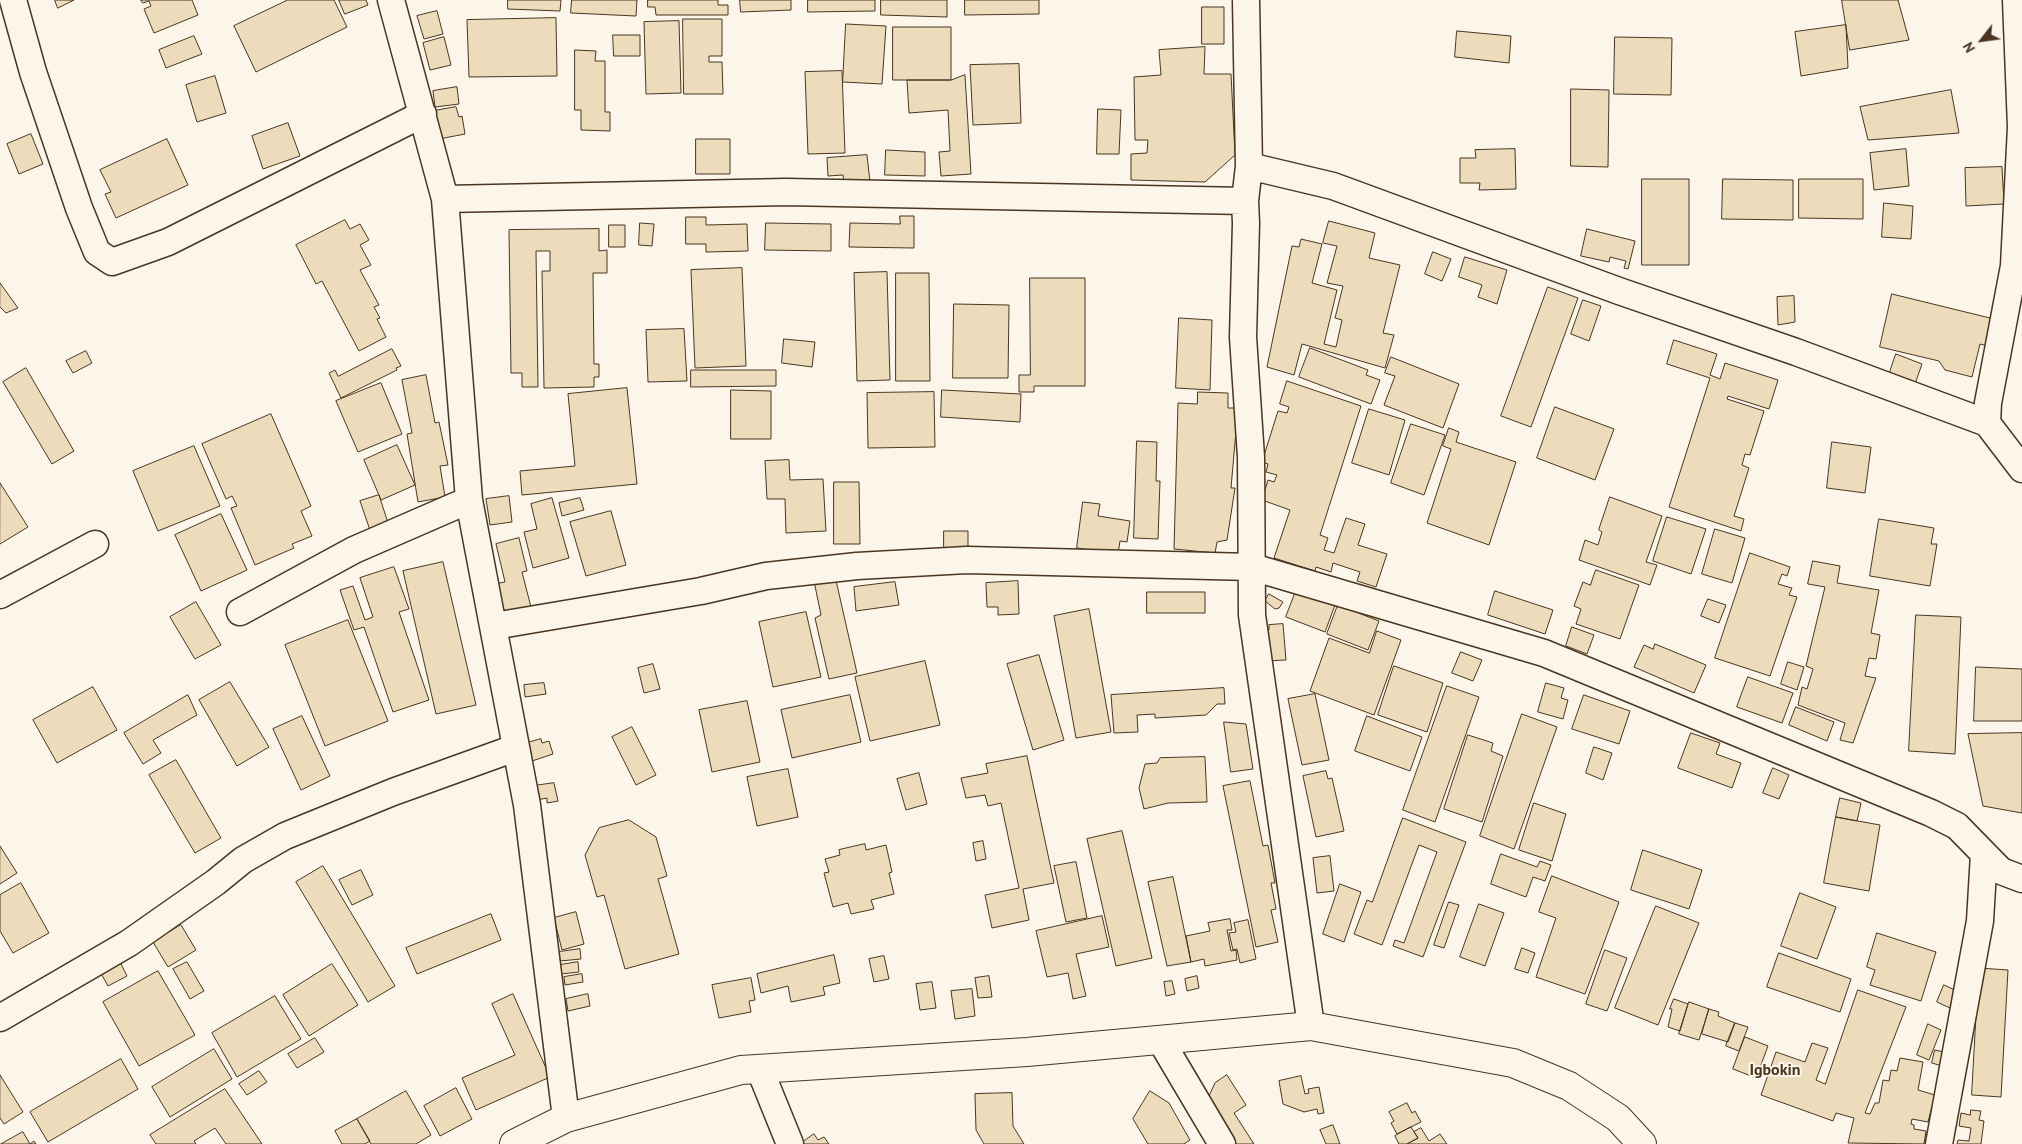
<!DOCTYPE html>
<style>
body{margin:0}
#map{position:relative;width:2022px;height:1144px;overflow:hidden;background:#fbf6e9;font-family:"PT Sans",sans-serif}
canvas{display:block}
.north{position:absolute;left:1957px;top:15px;width:50px;height:50px;-webkit-text-stroke:4px #fbf6e9;paint-order:stroke;rotate:240deg;font-size:14px;font-weight:700;line-height:20px;text-align:center;color:#4a3520}
.north::after{content:'';display:block;margin:auto;width:18px;height:22px;background:#4a3520;clip-path:polygon(50% 0,100% 100%,50% 72%,0 100%)}
</style>
<div id="map">
<canvas width="2022" height="1144"></canvas>
<div class="north">N</div>
</div>
<script>
const ctx = document.querySelector('canvas').getContext('2d');
ctx.lineJoin = 'round';
function fillPath(path, color) {
  ctx.fillStyle = color;
  ctx.fill(path, 'evenodd');
}
function stroke(path, color, width, dash) {
  ctx.strokeStyle = color;
  ctx.lineWidth = width;
  ctx.lineCap = dash ? 'butt' : 'round';
  ctx.setLineDash(dash || []);
  ctx.stroke(path);
}
function drawText(font, color, halo, rows, align = 'center') {
  ctx.font = font + ' "PT Sans",sans-serif';
  ctx.lineWidth = 4;
  ctx.setLineDash([]);
  ctx.textBaseline = 'middle';
  ctx.strokeStyle = halo;
  ctx.fillStyle = color;
  for (const [text, x, y, turn = 0] of rows) {
    ctx.save();
    ctx.translate(x, y);
    ctx.rotate((+turn || 0) * Math.PI / 180);
    ctx.textAlign = isNaN(turn) ? turn : align;
    if (halo) ctx.strokeText(text, 0, 0);
    ctx.fillText(text, 0, 0);
    ctx.restore();
  }
}
const building = new Path2D(`
 M55,0H74L58,8Z
 M141,0H192L198,15L154,33L144,9L151,6L149,1L143,3Z
 M288,0H334L347,27L256,72L234,26Z
 M339,0H366L368,5L345,14Z
 M508,0H561L560,11L508,9Z
 M572,0H637L636,16L571,13Z
 M648,0H718V5H728V15H656L655,7H648Z
 M740,0H791V10L741,12Z
 M808,0H875V11L808,12Z
 M881,0H947V17L881,15Z
 M965,0H1039V14L965,15Z
 M1842,0H1898L1909,40L1850,50Z
 M1202,7H1224V44H1202Z
 M437,11L443,34L424,39L417,16Z
 M556,18L557,76L469,77L467,20Z
 M683,19H722V56H709V62H722L723,94H684Z
 M679,21L681,93L646,94L644,22Z
 M846,24L886,26L882,84L843,82Z
 M1846,25L1848,68L1801,76L1795,32Z
 M893,27H951V80H893Z
 M1457,31L1511,36L1509,63L1455,57Z
 M613,35H640V56H614Z
 M194,36L202,54L166,68L159,50Z
 M444,37L451,65L430,70L423,43Z
 M1615,37L1672,38L1671,95L1614,94Z
 M1205,47L1204,74H1231L1235,155L1205,182L1131,180V154L1147,153L1148,140H1135L1134,77L1161,75L1159,50Z
 M575,50L596,51L595,61H605V112H610V131L581,130V110H575Z
 M1019,64L1021,123L973,125L970,65Z
 M842,71L845,153L808,154L805,72Z
 M965,75L971,174L941,176L939,152L950,151L948,110L909,113L907,80H951Z
 M215,76L226,113L197,122L186,85Z
 M457,87L459,104L435,107L433,91Z
 M1571,89L1609,90L1608,167L1571,166Z
 M1951,90L1959,133L1868,140L1860,107Z
 M456,107L459,117L462,116L465,134L439,139L434,111Z
 M1098,109L1121,110L1119,154H1097Z
 M288,123L300,156L263,169L252,136Z
 M31,134L43,164L19,174L7,144Z
 M167,139L188,185L116,218L105,194L111,192L100,170Z
 M696,139H730V174H696Z
 M1515,149L1516,189L1479,190L1480,183H1460V158H1476L1475,150Z
 M1906,149L1909,186L1874,190L1870,153Z
 M886,150L925,152V176L885,175Z
 M867,155L870,182L844,184L843,175L828,176L827,158Z
 M2002,167L2004,204L1966,206L1965,168Z
 M1642,179H1689V265H1642Z
 M1723,179L1793,180V220L1722,219Z
 M1799,179H1863V219L1799,218Z
 M1884,203L1913,206L1911,239L1882,237Z
 M900,216H914V248L849,247L850,223L900,224Z
 M686,217H706V225L747,224L748,251L706,252V244H686Z
 M345,220L350,229L360,224L369,240L360,245L371,265L360,270L379,305L374,307L380,318L377,319L386,337L359,351L322,281L316,284L296,245Z
 M1329,221L1375,233L1369,258L1400,265L1383,333L1394,335L1385,368L1302,344L1294,375L1267,367L1292,246L1299,247L1301,239L1322,244L1312,283L1337,290L1324,344L1336,347L1342,320L1335,318L1343,286L1327,283L1337,246L1323,243Z
 M640,223L654,224L652,246L639,245Z
 M766,223L831,224V251L765,250Z
 M609,225H625V247H609Z
 M599,229V251L607,250V273H593L594,364H599V377H594V387L544,388L542,271H550V251H536L538,387H522V373H511L509,230Z
 M1587,229L1635,241L1628,269L1624,268L1626,261L1610,257L1609,262L1581,256Z
 M1433,252L1451,259L1442,281L1425,274Z
 M1465,257L1507,270L1497,304L1478,297L1482,285L1459,277Z
 M742,268L746,366L695,368L691,270Z
 M887,272L890,380L857,381L854,273Z
 M896,273H929L930,381H896Z
 M1030,278H1085V386H1034V392H1019V375H1030Z
 M0,283L18,308L6,313L0,307Z
 M1548,287L1578,298L1531,427L1501,416Z
 M1892,294L1994,319L1988,346L1980,344L1972,377L1945,370L1939,361L1880,347Z
 M1794,296L1795,322L1778,325L1777,297Z
 M1583,300L1601,306L1589,341L1571,334Z
 M954,304L1009,305L1008,378H953Z
 M1179,318L1212,320L1210,390L1176,388Z
 M684,329L687,381L648,382L646,330Z
 M784,339L815,342L812,367L782,363Z
 M1674,340L1717,354L1710,375L1720,379L1725,363L1778,380L1769,409L1728,396L1727,399L1764,411L1750,455L1745,454L1742,465L1749,468L1734,516L1744,519L1741,531L1669,507L1710,378L1667,364Z
 M1310,348L1368,370L1366,375L1380,380L1371,404L1299,377Z
 M392,349L401,366L396,368L397,370L341,398L329,373L335,370L338,376Z
 M86,351L92,363L73,373L66,361Z
 M1896,354L1922,364L1915,384L1889,375Z
 M1391,357L1459,384L1443,428L1384,405L1395,376L1385,373Z
 M26,368L74,451L52,464L3,382Z
 M691,370H776V386L691,387Z
 M426,375L435,423L439,422L448,465L440,466L445,497L418,502L407,434L412,433L402,380Z
 M1287,381L1361,406L1320,535L1328,538L1324,550L1334,553L1346,518L1365,524L1358,545L1387,554L1376,587L1357,581L1360,572L1333,563L1331,572L1316,567L1315,571L1274,558L1290,510L1262,500L1268,480L1274,482L1277,475L1266,472L1268,464L1262,462L1278,411L1287,413L1289,407L1280,404Z
 M381,383L402,434L358,452L336,401Z
 M627,388L637,484L522,495L520,471L575,466L568,394Z
 M731,390L771,391V439H731Z
 M942,390L1021,394L1020,422L941,417Z
 M934,392L935,447L868,448L867,393Z
 M1198,392L1228,393V408H1238L1231,488H1235L1227,540L1217,542L1215,553L1174,549L1178,403L1197,404Z
 M1555,407L1614,429L1595,480L1537,458Z
 M1369,409L1405,420L1389,475L1352,463Z
 M271,414L311,506L301,511L312,536L292,544L294,548L255,565L231,508L237,506L232,496L226,499L202,444Z
 M1411,424L1445,435L1424,495L1391,483Z
 M1449,428L1459,432L1456,442L1516,462L1489,545L1427,523L1451,449L1443,446Z
 M1137,441L1157,442L1156,481H1160L1158,539L1134,538Z
 M1832,442L1871,447L1865,493L1827,488Z
 M397,445L415,485L381,500L364,460Z
 M194,446L220,506L158,531L133,471Z
 M789,460L790,480L823,479L826,531L786,533L785,499H767L765,461Z
 M834,482H859L860,544H834Z
 M0,483L28,527L0,544Z
 M379,495L390,529L372,536L360,501Z
 M509,496L512,522L490,525L486,499Z
 M1610,497L1662,516L1646,562L1657,565L1650,585L1579,560L1585,540L1598,545L1602,532L1599,530Z
 M552,498L569,558L533,568L524,532L537,529L531,504Z
 M580,498L584,510L562,516L559,503Z
 M1083,502L1100,504L1098,516L1130,521L1127,542L1120,541L1118,554L1077,548Z
 M611,511L626,565L586,576L570,522Z
 M221,514L247,570L201,591L175,535Z
 M1667,517L1706,529L1691,574L1653,561Z
 M1879,519L1934,528L1931,544H1937L1930,586L1870,576Z
 M1715,529L1745,538L1732,583L1702,574Z
 M944,531H968V552H944Z
 M519,538L527,571L522,572L532,611L502,619L494,584L505,582L496,544Z
 M1750,553L1790,567L1787,576L1782,574L1778,584L1792,588L1789,595L1797,597L1770,676L1715,658Z
 M1813,561L1840,566L1837,583L1879,590L1871,633L1880,635L1876,659L1869,658L1865,676L1876,678L1853,743L1840,740L1845,723L1798,705L1802,687L1807,689L1813,669L1806,666L1825,587L1808,584Z
 M443,562L476,705L436,714L403,571Z
 M394,567L409,609L399,612L429,700L393,712L364,627L354,630L340,590L353,586L365,620L373,617L360,578Z
 M1596,570L1639,585L1620,639L1576,624L1581,609L1574,606L1583,582L1590,585Z
 M835,576L857,673L829,679L815,618L821,615L814,581Z
 M1018,581L1019,614L998,615V607H987L986,583Z
 M895,582L899,605L856,611L854,587Z
 M1296,591L1335,605L1325,632L1286,617Z
 M1495,591L1553,610L1545,634L1488,615Z
 M1147,592H1205V613H1147Z
 M1269,594L1283,602L1279,608L1275,609L1265,601Z
 M1708,599L1726,605L1719,623L1701,616Z
 M196,602L221,645L195,659L170,617Z
 M1338,605L1379,621L1368,650L1327,634Z
 M1089,609L1111,732L1076,738L1054,616Z
 M806,612L821,677L773,687L759,622Z
 M1916,615L1961,617L1955,754L1909,751Z
 M348,620L388,721L325,746L285,645Z
 M1283,624L1286,660L1264,661L1262,631L1269,630V625Z
 M1572,627L1594,635L1587,654L1566,646Z
 M1377,631L1401,640L1374,715L1310,691L1329,638L1369,653Z
 M1655,644L1706,665L1694,693L1634,667L1644,645L1653,649Z
 M1461,652L1482,660L1473,681L1452,673Z
 M1039,655L1064,740L1033,750L1007,664Z
 M925,661L940,725L870,741L855,677Z
 M1788,662L1804,667L1797,690L1781,684Z
 M653,664L660,689L644,693L638,668Z
 M1394,666L1443,683L1427,732L1378,715Z
 M1976,667L2022,669V721H1974Z
 M1748,677L1793,693L1782,723L1737,707Z
 M230,682L269,747L237,766L199,700Z
 M544,683L546,694L525,697L524,685Z
 M1546,683L1564,688L1561,698L1568,700L1563,719L1538,712Z
 M1447,686L1479,697L1435,822L1403,810Z
 M93,687L117,730L57,763L33,720Z
 M1224,688L1225,704H1217L1206,715L1155,718V714L1137,715L1138,732L1114,733L1111,695Z
 M1315,694L1329,760L1302,765L1288,699Z
 M188,695L197,715L153,740L161,753L143,764L124,733Z
 M850,695L861,742L792,758L781,710Z
 M1584,695L1630,711L1619,744L1572,729Z
 M747,701L760,762L712,772L699,710Z
 M1796,707L1834,722L1827,741L1789,725Z
 M1522,714L1557,727L1514,849L1480,836Z
 M302,716L330,776L301,790L273,729Z
 M1367,716L1422,737L1410,771L1355,751Z
 M1224,722L1246,724L1253,769L1231,772Z
 M632,727L656,775L636,785L612,737Z
 M1691,733L1720,743L1716,754L1741,763L1732,788L1678,768Z
 M2022,733V813L1983,806L1968,734Z
 M1468,735L1493,743L1491,751L1503,756L1482,822L1444,809Z
 M541,739L542,743L549,741L553,754L532,761L527,743Z
 M1594,747L1612,753L1603,780L1586,773Z
 M1027,756L1054,883L1023,889L1029,920L992,928L985,895L1019,888L1001,803L988,806L985,795L966,798L961,778L988,773L986,764Z
 M1205,757L1207,802L1168,803L1144,809L1139,788L1145,764L1157,763L1160,758Z
 M176,760L221,838L195,853L149,775Z
 M1773,768L1789,775L1779,799L1763,793Z
 M788,769L798,817L757,826L747,777Z
 M1326,771L1328,779L1332,778L1344,831L1316,837L1303,776Z
 M919,773L927,804L906,810L897,779Z
 M1250,781L1263,846L1268,845L1275,883H1271L1276,909L1271,910L1278,942L1256,947L1223,786Z
 M554,783L558,801L547,803V798L537,800L534,786Z
 M1840,798L1861,803L1857,821L1836,817Z
 M1534,803L1566,814L1552,861L1519,850Z
 M1836,817L1880,825L1869,891L1824,883Z
 M1403,818L1466,842L1423,957L1393,946L1395,940L1404,943L1437,852L1419,845L1382,945L1354,934L1367,900L1372,902Z
 M629,820L656,837L667,876L658,879L679,954L625,969L604,895L597,897L585,855L599,828Z
 M1122,831L1152,958L1116,966L1087,839Z
 M983,841L986,859L976,861L973,843Z
 M865,844L866,850L886,845L892,872L889,873L894,894L871,900L874,909L851,914L848,903L833,907L824,873L829,872L825,859L840,855L839,850Z
 M0,846L17,873L0,884Z
 M1643,850L1702,870L1689,909L1631,890Z
 M1501,854L1537,867L1540,861L1551,865L1545,881L1533,877L1526,897L1491,884Z
 M1330,856L1334,891L1317,893L1313,858Z
 M1076,862L1087,918L1066,922L1054,866Z
 M323,866L395,986L368,1002L296,882Z
 M361,870L373,895L352,905L339,880Z
 M1552,876L1619,902L1585,994L1536,977L1556,918L1539,912Z
 M1173,877L1191,962L1167,966L1148,882Z
 M21,883L49,933L13,953L0,931V895Z
 M1340,884L1361,892L1344,942L1323,934Z
 M1800,893L1836,907L1817,959L1781,946Z
 M1449,902L1459,905L1444,948L1434,945Z
 M1479,904L1504,913L1485,966L1460,957Z
 M1656,906L1699,923L1658,1025L1615,1008Z
 M576,912L584,944L562,950L554,918Z
 M491,914L501,940L417,974L406,948Z
 M1102,916L1109,947L1076,954L1086,996L1073,999L1068,973L1047,977L1036,931Z
 M1230,919L1232,930H1227L1231,951L1236,950L1237,960L1205,966L1204,959L1191,962L1186,936L1210,931L1208,923Z
 M1248,920L1256,959L1240,963L1237,949L1233,950L1229,933L1236,932L1234,923Z
 M181,925L196,950L168,967L153,942Z
 M1877,933L1936,952L1921,1001L1870,985L1875,970L1867,967Z
 M1522,948L1535,953L1528,973L1515,969Z
 M580,949L581,959L560,961L559,952Z
 M1605,950L1627,958L1607,1011L1586,1004Z
 M1779,953L1851,979L1840,1012L1767,987Z
 M834,955L840,983L823,987L825,995L791,1002L788,986L761,993L757,974Z
 M884,956L889,979L874,982L869,959Z
 M119,960L127,976L108,986L99,970Z
 M187,962L204,991L190,999L173,969Z
 M578,962L579,972L561,974L560,965Z
 M332,964L358,1005L309,1036L283,995Z
 M1979,968L2008,970L2001,1097L1972,1095Z
 M158,971L195,1035L139,1066L103,1002Z
 M582,974L583,982L565,985L564,977Z
 M989,976L992,997L978,998L975,978Z
 M1197,976L1199,988L1187,991L1185,979Z
 M751,978L755,1000L749,1001L751,1012L719,1018L712,985Z
 M1172,981L1175,994L1166,996L1164,982Z
 M932,982L936,1008L920,1010L916,984Z
 M1944,985L1957,991L1950,1008L1937,1002Z
 M972,989L975,1016L955,1019L951,991Z
 M1858,990L1906,1007L1865,1113L1870,1114L1875,1103H1879L1883,1080L1889,1081L1891,1070L1897,1071L1900,1058L1923,1062L1918,1090L1935,1095L1928,1122L1912,1119L1911,1124L1914,1125V1129L1926,1131L1924,1144L1848,1143L1854,1118L1836,1113L1833,1121L1761,1095L1776,1052L1805,1062L1812,1043L1828,1048L1816,1080L1825,1084Z
 M513,994L550,1077L476,1110L462,1078L515,1055L492,1004Z
 M588,994L590,1006L568,1011L566,999Z
 M275,996L301,1039L237,1077L212,1033Z
 M1674,999L1688,1004L1680,1031L1668,1027L1672,1009H1670Z
 M1689,1002L1709,1009L1699,1040L1679,1034Z
 M1709,1009L1719,1012L1718,1016L1735,1023L1728,1042L1702,1034Z
 M1735,1023L1748,1027L1739,1051L1726,1046Z
 M1928,1024L1941,1030L1929,1060L1917,1055Z
 M1745,1037L1768,1046L1756,1078L1733,1069Z
 M315,1038L324,1052L297,1068L288,1054Z
 M214,1049L232,1079L170,1117L152,1087Z
 M1935,1050L1948,1053L1945,1067L1932,1063Z
 M121,1059L138,1089L48,1142L30,1112Z
 M259,1071L267,1082L247,1095L239,1084Z
 M0,1075L23,1112L4,1124L0,1118Z
 M1227,1075L1246,1105L1234,1113L1254,1144H1235L1207,1100L1215,1083Z
 M1301,1076L1305,1094L1309,1093L1308,1089L1319,1087L1324,1113L1318,1114L1317,1109L1304,1112L1283,1104L1279,1081Z
 M456,1088L472,1119L440,1136L424,1106Z
 M225,1089L262,1144H226L215,1128L194,1141L196,1144H156L150,1135Z
 M406,1091L431,1135L416,1144H371L357,1119Z
 M1150,1091L1169,1103L1190,1140L1184,1144H1148L1133,1119Z
 M1012,1093L1013,1126L1024,1144H984L976,1130L975,1094Z
 M1407,1103L1412,1113L1415,1111L1421,1122L1397,1134L1391,1123L1394,1121L1389,1112Z
 M1971,1110L1981,1111L1979,1120L1984,1121L1981,1144H1957L1958,1140L1969,1141L1971,1128L1959,1126L1961,1113L1970,1115Z
 M357,1119L370,1141L365,1144H342L335,1131Z
 M1333,1125L1340,1144H1326L1320,1130Z
 M1411,1127L1418,1138L1407,1144H1399L1395,1136Z
 M1421,1128L1429,1141L1440,1134L1447,1144H1407L1418,1138L1414,1132Z
 M23,1132L30,1144L34,1141L36,1144H1Z
 M814,1134L818,1140L824,1137L829,1144H800Z`);
fillPath(building, '#ecdcbc');
stroke(building, '#4a3520', 1);
const minor = new Path2D(`
 M13,0L33,72L79,208L97,252L112,262L168,242L423,114
 M391,0L445,199L469,500L527,805L566,1118
 M1246,0L1249,166L1245,201L1246,223L1243,337L1251,457L1252,615L1311,1026
 M2016,0L2021,127L2014,266L1988,403L1987,423L2022,469
 M1249,166L1333,186L1619,291L1796,352L1987,423
 M445,199L786,192L1245,201
 M0,595L95,544
 M240,612L354,550L469,500
 M494,626L701,591L766,576L857,566L967,560L1252,567L1544,653L1931,813L1957,826L2001,871L2022,879
 M0,1018L129,943L216,882L243,860L285,836L393,792L515,748
 M1161,1041L1222,1144
 M760,1070L790,1144
 M1939,1144L1980,921L1984,854`);
const secondary = new Path2D(`
 M514,1144L566,1118L741,1070L1027,1052L1311,1026L1513,1063L1569,1086L1618,1118L1642,1144`);
stroke(minor, '#4a3520', 29);
stroke(secondary, '#4a3520', 30);
stroke(minor, '#fbf6e9', 26);
stroke(secondary, '#fbf6e9', 28);
drawText('bold 16px', '#4a3520', '#fbf6e9', [
 ["Igbokin",1775,1070]
]);
</script>
